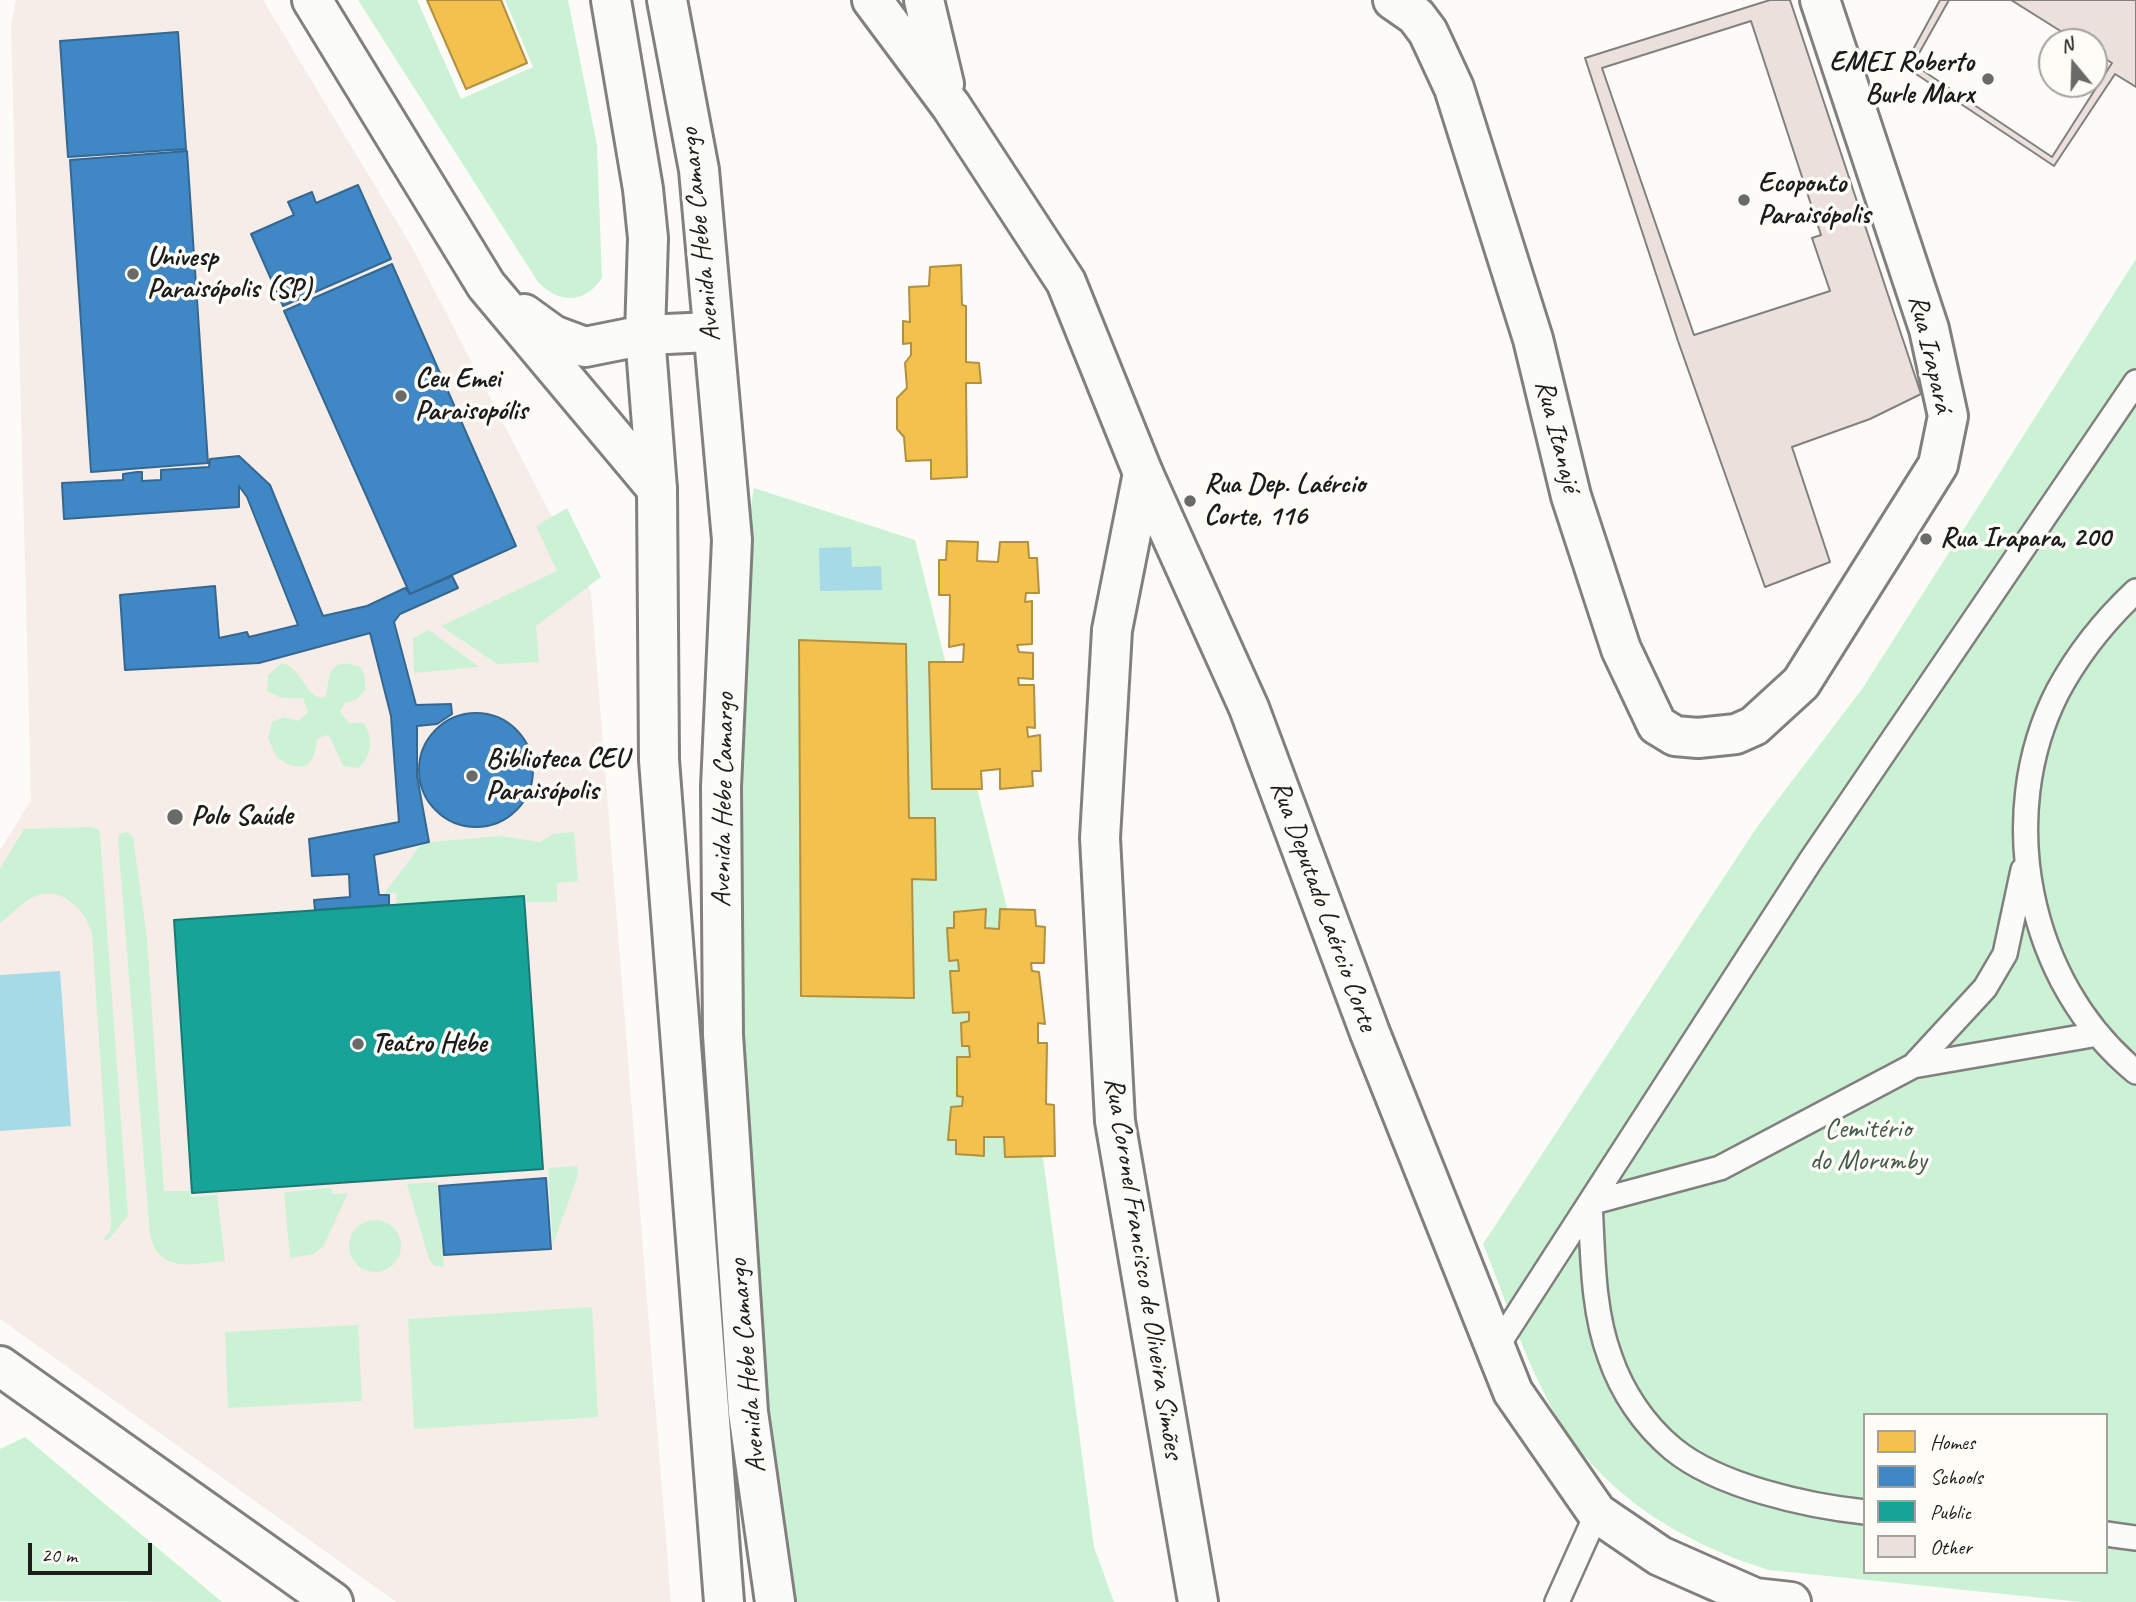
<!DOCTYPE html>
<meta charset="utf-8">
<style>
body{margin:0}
#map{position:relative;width:2136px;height:1602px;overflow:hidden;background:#fcfbf8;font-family:Caveat,sans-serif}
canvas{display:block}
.legend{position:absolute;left:1863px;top:1413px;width:245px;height:161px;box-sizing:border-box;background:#fdfcf7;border:2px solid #a3a29f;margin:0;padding:9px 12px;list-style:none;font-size:21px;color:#1c1c1c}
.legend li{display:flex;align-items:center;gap:14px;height:35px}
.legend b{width:35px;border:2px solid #a3a29f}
.north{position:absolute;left:2038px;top:28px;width:70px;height:70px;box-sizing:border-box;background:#fdfcf7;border:2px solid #a3a29f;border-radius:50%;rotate:341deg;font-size:19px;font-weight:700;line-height:28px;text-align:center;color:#1c1c1c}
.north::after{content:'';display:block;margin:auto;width:24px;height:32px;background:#6a6a69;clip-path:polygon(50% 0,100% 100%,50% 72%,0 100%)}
.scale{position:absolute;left:28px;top:1543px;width:124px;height:32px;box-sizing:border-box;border:4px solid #1c1c1c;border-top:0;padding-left:9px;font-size:21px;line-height:24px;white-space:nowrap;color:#1c1c1c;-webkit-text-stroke:5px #fdfcf7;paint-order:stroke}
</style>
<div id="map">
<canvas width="2136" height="1602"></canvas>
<ul class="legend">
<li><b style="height:19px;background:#f2c14e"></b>Homes</li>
<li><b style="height:19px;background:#3f88c5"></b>Schools</li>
<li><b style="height:19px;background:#17a398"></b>Public</li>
<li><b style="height:19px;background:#ece0dd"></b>Other</li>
</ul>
<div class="north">N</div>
<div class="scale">20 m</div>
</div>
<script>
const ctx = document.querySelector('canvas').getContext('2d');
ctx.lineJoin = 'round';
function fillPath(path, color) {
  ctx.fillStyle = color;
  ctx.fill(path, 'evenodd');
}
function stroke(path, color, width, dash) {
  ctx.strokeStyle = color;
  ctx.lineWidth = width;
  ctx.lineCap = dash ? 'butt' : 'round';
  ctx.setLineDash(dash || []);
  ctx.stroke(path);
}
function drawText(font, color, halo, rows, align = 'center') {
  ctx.font = font + ' Caveat,sans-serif';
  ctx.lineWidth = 7;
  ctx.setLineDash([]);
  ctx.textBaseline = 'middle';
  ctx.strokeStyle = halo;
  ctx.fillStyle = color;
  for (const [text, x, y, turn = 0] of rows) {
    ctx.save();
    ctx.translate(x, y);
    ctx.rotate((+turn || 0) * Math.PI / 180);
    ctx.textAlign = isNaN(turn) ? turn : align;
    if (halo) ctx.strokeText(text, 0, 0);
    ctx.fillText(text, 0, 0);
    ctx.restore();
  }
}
fillPath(new Path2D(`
 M16,0H263L412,247L591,592L671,1602H396L0,1319V850L31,800L11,25Z`), '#f7ede8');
fillPath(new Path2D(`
 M358,0H417L461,99L533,67L505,0H568L597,145L602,278C585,304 559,304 538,282Z
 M2136,259V1602H2082L1769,1570C1673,1540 1590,1487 1544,1393C1520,1346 1503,1293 1483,1244L1757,827L1862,689ZM1865,1415H2106V1572H1865Z
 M754,488L915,540L1014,936L1094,1547L1114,1602H782L744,1044L716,716Z
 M567,508L601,577L536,626L539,662L497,664L441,626L557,571L536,526Z
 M429,630L479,667L414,673L413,638Z
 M282,663C302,668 303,693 321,698L326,696C330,673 330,656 360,667L365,676V690L357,699L344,704L340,712L349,723H364C373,738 373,756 358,768L343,766L330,737L326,735L317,739C315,768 302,774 277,758L268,738L272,722L284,717L298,721L308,712L303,698H281L267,691L268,675Z
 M91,827L98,829L100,834L128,1216L108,1240H103L110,1231L111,1222L92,934C85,908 58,882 30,899C19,905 10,916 0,923V869L24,829Z
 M128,832L133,837L147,938L164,1191H190L191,1197L217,1195L225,1261C194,1264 160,1274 150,1236L118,841L119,834Z
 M574,832L578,881L557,883V902H527L526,896L397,904L396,893L384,894L419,847L431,842L500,836L540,842L553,834Z
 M577,1166L578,1175L553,1245L548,1168Z
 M437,1182L444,1267L434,1266L429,1259L407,1184Z
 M331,1188L333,1194L348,1193L323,1247L314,1254L290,1258L284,1192Z
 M349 1246a26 26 0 1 1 52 0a26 26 0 1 1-52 0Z
 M592,1307L598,1417L414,1429L408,1319Z
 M358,1325L362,1401L228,1408L225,1332Z
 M25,1437L222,1602H223L0,1601V1449Z`), '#ccf2d5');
fillPath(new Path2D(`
 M851,547L852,567L881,566L882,590L820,591L819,548Z
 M60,971L71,1126L0,1131V975Z`), '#a6dae7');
const homes = new Path2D(`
 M427,0H501L527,63L466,89Z
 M961,265L962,305L966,306V362L979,363L981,383H966L967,477L931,479V460L906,461L904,437L897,429V398L907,388L905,363L911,355V343L903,344V321L910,322L909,287L929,286L930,267Z
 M947,541L978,542L977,561L998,562L1000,542H1028L1029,558H1037L1039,593H1026L1025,602L1032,601V644L1017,645L1019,652L1033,653V679L1018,678L1019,685H1034L1035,728L1027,727L1028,737L1040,735L1041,771H1032L1033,786L1000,789V769L981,771L982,789H932L929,662H963L964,644L949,647L950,595H939V560H946Z
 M799,640L906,644L909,818H935L936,880L912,879L914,998L801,996Z
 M986,909L985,928L999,929L1000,909L1035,910L1036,926L1045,927L1044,963H1031L1032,971L1039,972L1045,1024L1038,1023V1043H1047L1046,1104L1054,1105L1055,1156L1005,1157L1004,1137H984V1156L956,1154V1140H948L951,1107L962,1106L963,1097L957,1096V1057H970L969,1046H962L961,1023L969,1021V1012L953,1013L950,971H959L958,960L949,961L947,928H954V912Z`);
fillPath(homes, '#f2c14e');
stroke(homes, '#b2903f', 2);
const schools = new Path2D(`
 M178,32L186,149L68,157L60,41Z
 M187,151L208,463L91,472L70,160Z
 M358,185L391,259L283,306L251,234L294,215L288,202L312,192L316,203Z
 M392,264L516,546L410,594L284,311Z
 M239,456L270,485L323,616L367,606L405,588L410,594L452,576L458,588L400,614L394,622L416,705L451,704L452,714L437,724L417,726V776L429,842L374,855L379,895H389V905L315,910L314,900L350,897L349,874L312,876L309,839L399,822L391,716L370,633L259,663L125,670L120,595L215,586L219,638L247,632L249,637L298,625L247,497L239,486V507L64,519L62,483L123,480V474L137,472H142V481L161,480V470L209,467L210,459Z
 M419 770a57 57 0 1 1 114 0a57 57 0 1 1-114 0Z
 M546,1178L551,1249L444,1255L439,1186Z`);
fillPath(schools, '#3f88c5');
stroke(schools, '#346892', 2);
const public = new Path2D(`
 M524,896L543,1169L192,1193L174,920Z`);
fillPath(public, '#17a398');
stroke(public, '#187a73', 2);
const building = new Path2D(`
 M1770,0H1790L1921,394L1870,419L1792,447L1830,562L1765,587L1678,341L1585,58Z
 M1940,0H2136V87L2115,74L2054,166L1904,66ZM2052,42H2094V84H2052Z
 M1949,0H2011L2078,42H2052V84H2094V52L2112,63L2052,157L1913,64Z
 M1751,21L1821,235L1812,238L1830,291L1694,335L1602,68Z`);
fillPath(building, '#ece0dd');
stroke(building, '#81807f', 2);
const lane = new Path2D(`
 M2136,591C2104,621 2079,652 2058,691C1994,815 2027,983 2136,1072
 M1913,1066L1985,988L2005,954L2023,870
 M1496,1348L1811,860L2136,382
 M1865,1512C1807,1506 1718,1486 1673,1449C1644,1425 1622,1392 1610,1357C1592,1309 1593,1253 1590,1203L1720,1168L1913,1066L2098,1034
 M2106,1534L2136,1538
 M1557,1602L1597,1513`);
const street = new Path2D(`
 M312,0L486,285L657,489
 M1393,0L1416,16L1428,32L1454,88L1533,339L1571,496L1621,649L1657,725L1675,736L1698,738L1736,734L1754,726L1801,683L1938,465L1948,416L1929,329L1820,0
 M524,314L553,335L585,347L645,335L711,332
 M1143,473L1112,630L1100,838L1115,1121L1198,1602
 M0,1366L333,1602`);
const secondary = new Path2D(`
 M872,0L951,106L1066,282L1143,473L1249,708L1370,1033L1513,1392L1597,1513L1660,1556L1755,1598L1791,1602
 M924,0L944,84`);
const primary = new Path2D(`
 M611,0L643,189L648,238L645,335L657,489L659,760L724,1602
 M667,0L699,170L732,540L721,787L723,1035L748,1412L775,1602`);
stroke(lane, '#81807f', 28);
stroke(street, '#81807f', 44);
stroke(secondary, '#81807f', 44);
stroke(primary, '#81807f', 44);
stroke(lane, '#fbfbf9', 23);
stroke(street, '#fbfbf9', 38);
stroke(secondary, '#fbfbf9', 38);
stroke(primary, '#fbfbf9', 38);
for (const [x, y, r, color] of [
 [1988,79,7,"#6a6a69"],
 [1744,200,7,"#6a6a69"],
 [133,274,7,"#6a6a69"],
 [401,396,7,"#6a6a69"],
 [1190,501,7,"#6a6a69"],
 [1926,539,7,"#6a6a69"],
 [472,776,7,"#6a6a69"],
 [175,817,9,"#6a6a69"],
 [358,1044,7,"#6a6a69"]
]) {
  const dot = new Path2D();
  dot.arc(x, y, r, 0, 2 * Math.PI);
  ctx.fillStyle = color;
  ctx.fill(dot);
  stroke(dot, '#fdfcf7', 2.5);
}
drawText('bold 28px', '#1c1c1c', '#fdfcf7', [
 ["EMEI Roberto",1974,63,"right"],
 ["Burle Marx",1974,95,"right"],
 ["Ecoponto",1758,184],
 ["Paraisópolis",1758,216],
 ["Univesp",147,258],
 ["Paraisópolis (SP)",147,290],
 ["Ceu Emei",415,380],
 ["Paraisopólis",415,412],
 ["Rua Dep. Laércio",1204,485],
 ["Corte, 116",1204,517],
 ["Rua Irapara, 200",1940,539],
 ["Biblioteca CEU",486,760],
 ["Paraisópolis",486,792],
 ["Polo Saúde",191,817],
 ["Teatro Hebe",372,1044]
], 'left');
drawText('28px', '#1c1c1c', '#fdfcf7', [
 ["Avenida Hebe Camargo",701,235,-96],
 ["Rua Irapará",1930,354,77],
 ["Rua Itanajé",1557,436,76],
 ["Avenida Hebe Camargo",724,800,-89],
 ["Rua Deputado Laércio Corte",1323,906,70],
 ["Rua Coronel Francisco de Oliveira Simões",1143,1268,81],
 ["Avenida Hebe Camargo",748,1366,-95]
]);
drawText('28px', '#455a4b', '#fdfcf7', [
 ["Cemitério",1868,1130],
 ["do Morumby",1868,1162]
]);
</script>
